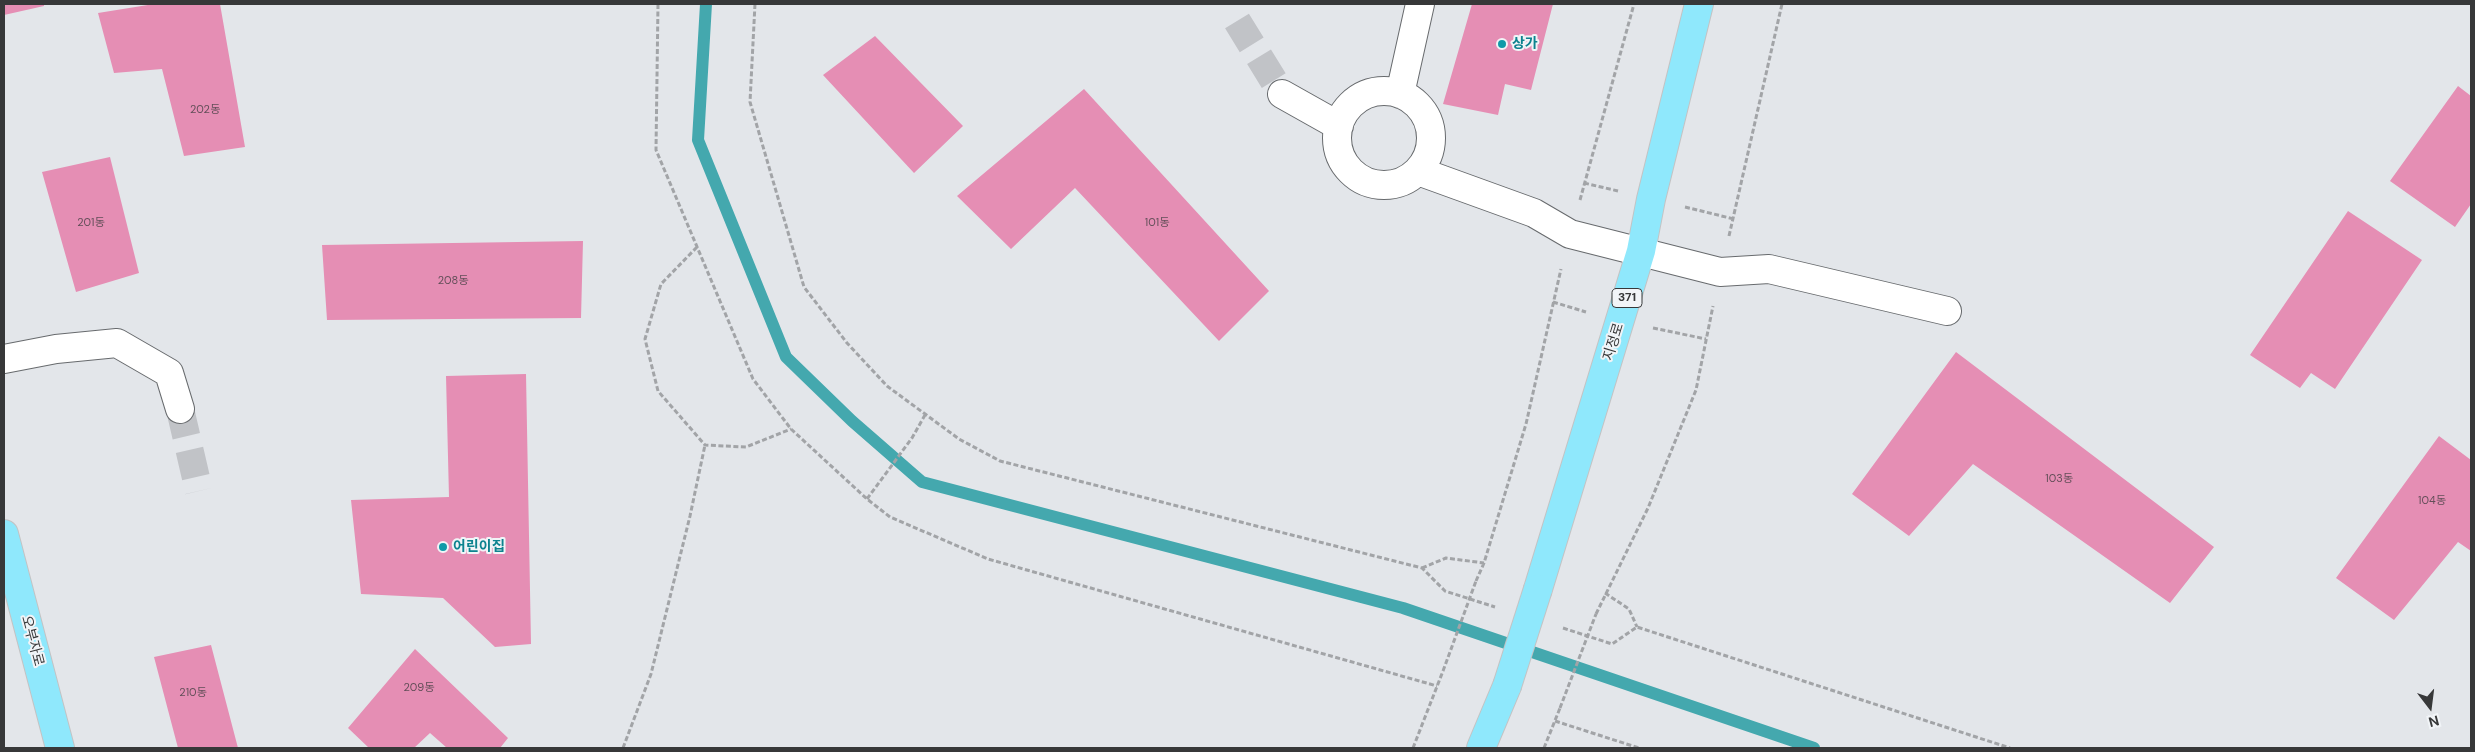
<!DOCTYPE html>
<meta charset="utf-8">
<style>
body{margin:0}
#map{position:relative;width:2475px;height:752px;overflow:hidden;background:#e3e6ea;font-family:"DM Sans",sans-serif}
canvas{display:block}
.frame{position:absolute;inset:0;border:5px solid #373839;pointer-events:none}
.north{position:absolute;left:2405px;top:682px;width:50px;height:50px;-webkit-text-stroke:4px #f1f4f7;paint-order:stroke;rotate:165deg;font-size:14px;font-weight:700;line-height:20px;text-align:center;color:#373839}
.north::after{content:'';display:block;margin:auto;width:18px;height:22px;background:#373839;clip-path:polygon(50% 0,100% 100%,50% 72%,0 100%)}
</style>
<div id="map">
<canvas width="2475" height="752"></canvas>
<div class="frame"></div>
<div class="north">N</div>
</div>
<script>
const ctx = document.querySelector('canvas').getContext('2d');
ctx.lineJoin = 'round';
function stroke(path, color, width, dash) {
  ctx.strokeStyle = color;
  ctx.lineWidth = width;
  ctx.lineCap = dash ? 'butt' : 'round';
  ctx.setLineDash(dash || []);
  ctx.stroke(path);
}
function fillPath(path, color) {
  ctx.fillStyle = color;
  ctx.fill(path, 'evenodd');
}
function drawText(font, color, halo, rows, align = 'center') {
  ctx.font = font + ' "DM Sans","Noto Sans KR",sans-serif';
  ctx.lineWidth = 4;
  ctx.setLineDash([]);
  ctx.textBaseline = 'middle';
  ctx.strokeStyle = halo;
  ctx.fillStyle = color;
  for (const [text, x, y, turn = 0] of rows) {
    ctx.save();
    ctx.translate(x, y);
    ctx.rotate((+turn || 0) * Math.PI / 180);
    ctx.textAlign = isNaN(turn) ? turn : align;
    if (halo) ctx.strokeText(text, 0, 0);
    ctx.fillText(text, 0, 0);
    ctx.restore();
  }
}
stroke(new Path2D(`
 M706,4L698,140L786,357L852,421L922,482L1403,608L1814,748`), '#44a8ae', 12);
fillPath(new Path2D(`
 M4,4H44V6L4,15Z
 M154,4H220L245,147L184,156L162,69L114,73L98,13Z
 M1472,4H1553L1531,90L1505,84L1498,115L1443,104Z
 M875,36L963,126L914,173L823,75Z
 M2458,86L2471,96V204L2455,227L2390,181Z
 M1084,89L1269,291L1219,341L1075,188L1011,249L957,196Z
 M110,157L139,273L76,292L42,172Z
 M2348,211L2422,260L2335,389L2311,373L2300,388L2250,355Z
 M583,241L581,318L327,320L322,245Z
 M1956,352L2214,547L2170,603L1973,464L1909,536L1852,494Z
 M526,374L531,644L495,647L443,598L361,594L351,500L449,497L446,376Z
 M2439,436L2471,460V551L2458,542L2394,620L2336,578Z
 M211,645L238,748H178L154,657Z
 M415,649L508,738L500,748H447L430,733L414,748H369L348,728Z`), '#e58eb4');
stroke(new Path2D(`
 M1237,21L1282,94
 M180,409L199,491`), '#c1c3c7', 28, [28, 14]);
const minor = new Path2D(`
 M1337 138a47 47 0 1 1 94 0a47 47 0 1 1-94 0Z
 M1282,94L1339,126
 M1400,94L1420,4
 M1418,171L1534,213L1570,234L1720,272L1769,269L1947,311
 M4,359L56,349L117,343L169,373L180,409`);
const major = new Path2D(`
 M4,534L60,748
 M1538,589L1641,251L1651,199L1699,4
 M1481,748L1507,686`);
stroke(minor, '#676a6d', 30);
stroke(major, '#c3c3c4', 30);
stroke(new Path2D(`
 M658,4L656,150L753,379L791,429L867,499L890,517L988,559L1437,686
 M755,4L750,102L804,287L847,343L887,386L959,439L1000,461L1422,568L1445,591L1495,607
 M1584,183L1618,191
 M1580,200L1634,4
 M1685,207L1734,219
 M1729,236L1782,4
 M697,247L661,284L645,339L658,391L705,445L746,447L791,429
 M1553,302L1586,312
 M1653,328L1706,339
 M867,499L912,438L925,415
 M1422,568L1446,558L1484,563
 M1476,581L1484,563L1526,424L1561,269
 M1605,593L1629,609L1637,627
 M1596,614L1648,508L1696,390L1713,306
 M1563,628L1612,644L1637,627L2010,748
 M1555,721L1639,748
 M623,748L651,674L690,516L705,445
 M1413,748L1443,671
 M1544,748L1560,708`), '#a2a4a7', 3, [5, 2.5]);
stroke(minor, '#fff', 28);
stroke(major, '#8fe8fc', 28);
const majorBridge = new Path2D(`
 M1507,686L1538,589`);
stroke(majorBridge, '#c3c3c4', 30, []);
stroke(new Path2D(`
 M1443,671L1476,581
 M1560,708L1596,614`), '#a2a4a7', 3, [5, 2.5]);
stroke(majorBridge, '#8fe8fc', 28);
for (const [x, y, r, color] of [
 [1502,44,5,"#0f9aa8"],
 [443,547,5,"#0f9aa8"]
]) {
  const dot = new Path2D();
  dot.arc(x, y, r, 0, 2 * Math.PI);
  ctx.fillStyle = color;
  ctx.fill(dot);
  stroke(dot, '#f1f4f7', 2);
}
drawText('11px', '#624e58', null, [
 ["202동",205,110],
 ["201동",91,223],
 ["101동",1157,223],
 ["208동",453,281],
 ["103동",2059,479],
 ["104동",2432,501],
 ["209동",419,688],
 ["210동",193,693]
]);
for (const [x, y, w] of [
 [1627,298,30]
]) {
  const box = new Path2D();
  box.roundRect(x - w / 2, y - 9.5, w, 19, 4);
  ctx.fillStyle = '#f1f4f7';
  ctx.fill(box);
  stroke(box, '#373839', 1);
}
drawText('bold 12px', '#373839', null, [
 ["371",1627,298]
]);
drawText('bold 14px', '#0d838f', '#f1f4f7', [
 ["상가",1512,44],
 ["어린이집",453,547]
], 'left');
drawText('14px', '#373839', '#f1f4f7', [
 ["지정로",1614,342,-73],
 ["오부자로",32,641,75]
]);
</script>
